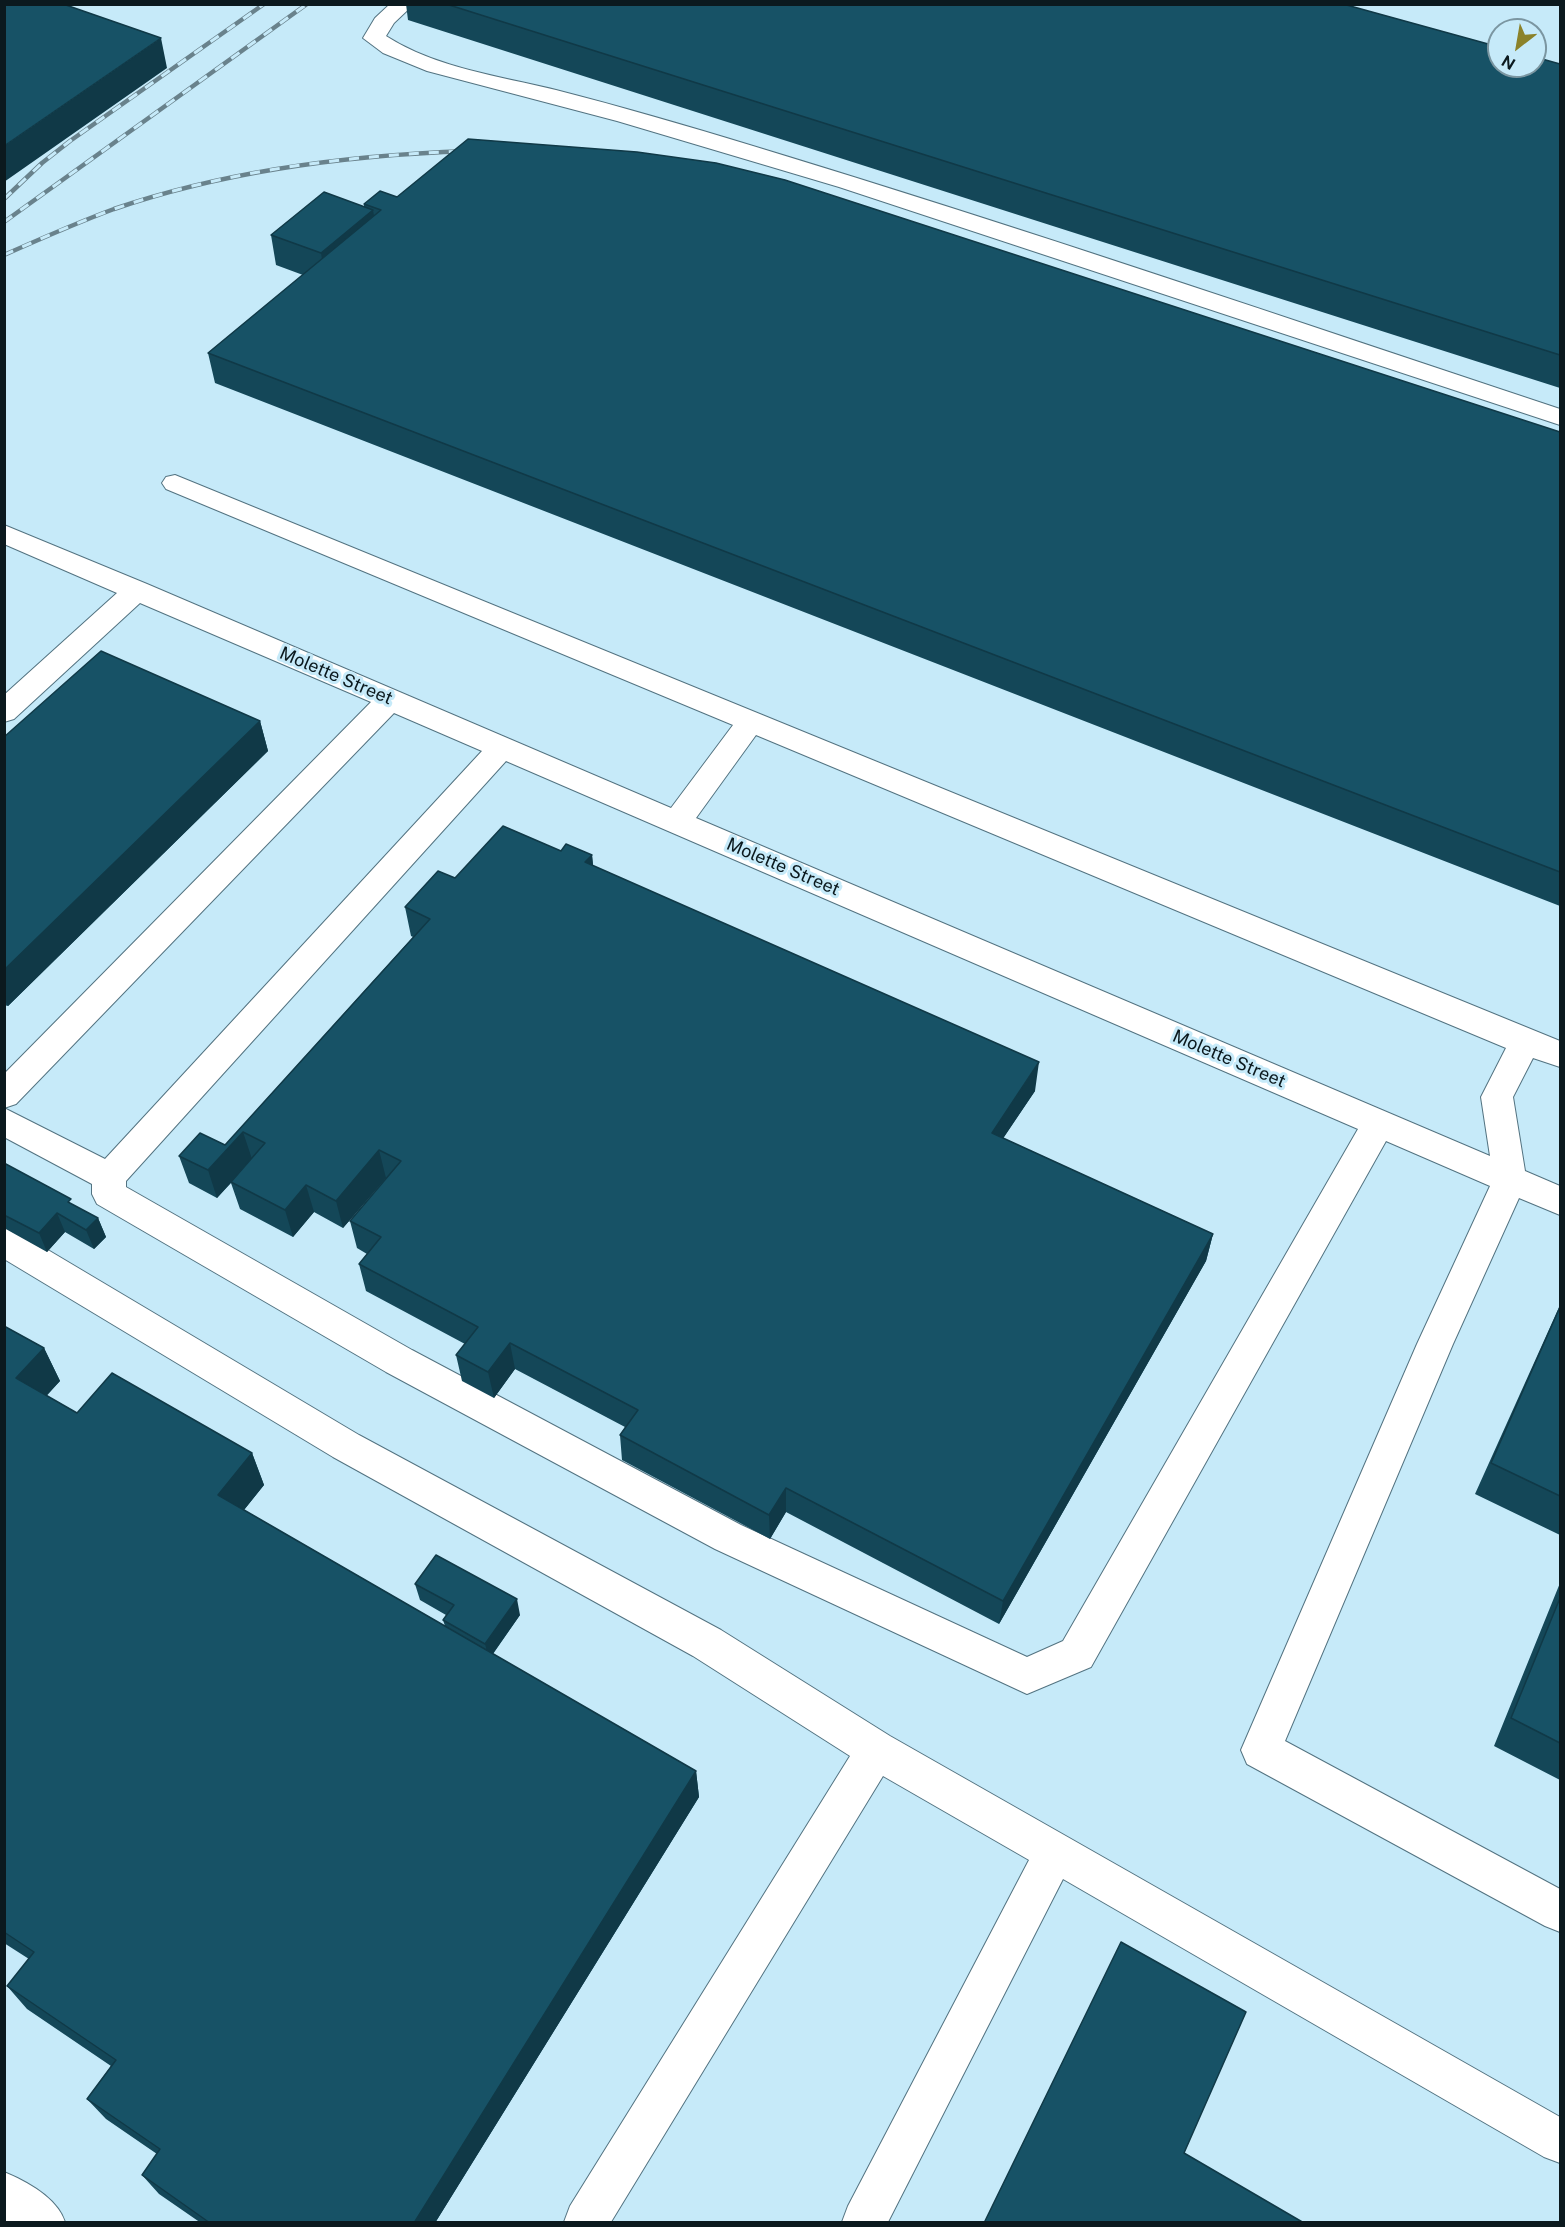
<!DOCTYPE html>
<style>
body{margin:0}
#map{position:relative;width:1565px;height:2227px;overflow:hidden;background:#c6eaf9;font-family:"Public Sans",sans-serif}
canvas{display:block}
.frame{position:absolute;inset:0;border:6px solid #0b191e;pointer-events:none}
.north{position:absolute;left:1487px;top:18px;width:60px;height:60px;box-sizing:border-box;background:#c6eaf9;border:2px solid #7b96a1;border-radius:50%;rotate:211deg;font-size:16px;font-weight:700;line-height:24px;text-align:center;color:#0b191e}
.north::after{content:'';display:block;margin:auto;width:21px;height:27px;background:#8b822a;clip-path:polygon(50% 0,100% 100%,50% 72%,0 100%)}
</style>
<div id="map">
<canvas width="1565" height="2227"></canvas>
<div class="frame"></div>
<div class="north">N</div>
</div>
<script>
const ctx = document.querySelector('canvas').getContext('2d');
ctx.lineJoin = 'round';
function stroke(path, color, width, dash) {
  ctx.strokeStyle = color;
  ctx.lineWidth = width;
  ctx.lineCap = dash ? 'butt' : 'round';
  ctx.setLineDash(dash || []);
  ctx.stroke(path);
}
function fillPath(path, color) {
  ctx.fillStyle = color;
  ctx.fill(path, 'evenodd');
}
function drawText(font, color, halo, rows, align = 'center') {
  ctx.font = font + ' "Public Sans",sans-serif';
  ctx.lineWidth = 6;
  ctx.setLineDash([]);
  ctx.textBaseline = 'middle';
  ctx.strokeStyle = halo;
  ctx.fillStyle = color;
  for (const [text, x, y, turn = 0] of rows) {
    ctx.save();
    ctx.translate(x, y);
    ctx.rotate((+turn || 0) * Math.PI / 180);
    ctx.textAlign = isNaN(turn) ? turn : align;
    if (halo) ctx.strokeText(text, 0, 0);
    ctx.fillText(text, 0, 0);
    ctx.restore();
  }
}
const minor = new Path2D(`
 M390,4H414L394,23L386,36C436,68 499,76 556,90C622,107 688,126 753,146C1024,228 1292,320 1560,409V425L839,187L617,121L427,71L383,53L363,38L375,18Z
 M175,475L1560,1041V1067L1533,1058L1513,1097L1525,1171L1560,1186V1215L1519,1198L1453,1344L1285,1741L1560,1889V1932L1545,1926L1247,1764L1241,1750L1417,1344L1490,1186L1386,1141L1091,1667L1027,1694L715,1549L386,1372L97,1204L92,1194V1184L4,1137V1108L105,1159L482,751L394,713L16,1104L4,1108V1074L371,702L140,603L14,719L4,722V695L117,593L4,544V525L147,584L671,808L733,725L166,489L162,483L166,477ZM756,735L1506,1048L1481,1097L1490,1156L696,818ZM506,761L1358,1129L1063,1641L1027,1657L741,1525L412,1350L126,1187V1181Z
 M4,1227L16,1231L359,1435L721,1630L890,1736L1560,2117V2163L1544,2157L1063,1879L888,2222H842L848,2206L1029,1860L883,1776L611,2222H564L570,2206L850,1756L693,1656L333,1457L4,1259Z
 M4,2172C28,2182 57,2198 65,2222L4,2221Z`);
stroke(minor, '#537381', 2);
fillPath(minor, '#fff');
const rail = new Path2D(`
 M4,199L42,163L70,141L264,4
 M4,222L307,4
 M4,255C40,239 76,223 114,209C228,170 349,155 469,151`);
stroke(rail, '#69828c', 4.5);
stroke(rail, '#c6eaf9', 3, [10]);
fillPath(new Path2D(`
 M406,4H1343L1560,64V388L408,20Z
 M397,197L1560,432V906L215,383L208,353L303,275L276,265L271,235L364,206V204Z
 M260,721L268,751L8,1006L4,1005V737Z
 M561,851L592,855L593,866L1035,1091L1003,1138L1213,1234L1206,1261L999,1624L786,1512L770,1539L622,1460L620,1435L625,1427L515,1369L494,1398L462,1381L456,1355L465,1344L366,1291L359,1264L367,1254L357,1248L350,1221L386,1178L343,1228L314,1212L293,1237L240,1209L231,1183L217,1198L189,1183L179,1156L225,1145L413,937L411,936L405,907L455,878Z
 M4,1163L73,1205L98,1218L106,1237L94,1249L65,1232L47,1252L4,1228Z
 M1560,1305V1535L1475,1494Z
 M4,1326L44,1348L60,1381L46,1395L77,1413L252,1453L264,1485L244,1510L445,1626L443,1620L446,1615L420,1600L415,1584L520,1615L493,1654L696,1771L699,1797L435,2223H201L159,2194L142,2175L157,2154L106,2119L87,2099L111,2066L27,2009L7,1986L29,1959L4,1943Z
 M1560,1583V1780L1494,1746Z`), '#144758');
fillPath(new Path2D(`
 M161,38L167,68L4,182V146Z
 M373,210L378,240L326,283L321,253Z
 M260,721L268,751L8,1006L4,998V970Z
 M592,855L595,884L585,862Z
 M1039,1062L1035,1091L988,1161L992,1133Z
 M243,1132L252,1159L217,1198L208,1170Z
 M379,1150L386,1178L343,1228L336,1201Z
 M306,1185L314,1212L293,1237L285,1210Z
 M57,1213L65,1232L47,1252L39,1233Z
 M98,1218L106,1237L94,1249L86,1230Z
 M1213,1234L1206,1261L999,1624L1003,1601Z
 M510,1343L515,1369L494,1398L488,1372Z
 M44,1348L60,1381L33,1411L16,1378Z
 M252,1453L264,1485L231,1526L218,1495Z
 M786,1488V1512L770,1539L769,1515Z
 M517,1599L520,1615L489,1659L485,1644Z
 M696,1771L699,1797L435,2223H414Z`), '#103947');
const building = new Path2D(`
 M4,4H63L161,38L4,146Z
 M446,4H1343L1499,47V66H1535V57L1560,64V355Z
 M468,139L637,152L716,163L785,180L1560,432V872L208,353L381,210L364,204L380,191L397,197Z
 M324,192L373,210L321,253L271,235Z
 M101,651L260,721L4,970V737Z
 M503,826L561,851L566,844L592,855L585,862L1039,1062L992,1133L1213,1234L1003,1601L786,1488L769,1515L620,1435L638,1410L510,1343L488,1372L456,1355L478,1327L359,1264L381,1237L350,1221L401,1161L379,1150L336,1201L306,1185L285,1210L231,1182L265,1143L243,1132L208,1170L179,1156L200,1133L225,1145L430,919L405,907L438,871L455,878Z
 M4,1163L71,1199L68,1202L98,1218L86,1230L57,1213L39,1233L4,1215Z
 M1560,1307V1496L1491,1463Z
 M4,1326L44,1348L16,1378L77,1413L112,1373L252,1453L218,1495L696,1771L414,2223H210L142,2175L160,2149L87,2099L116,2060L7,1986L34,1952L4,1932Z
 M436,1555L517,1599L485,1644L443,1620L454,1605L415,1584Z
 M1560,1598V1743L1511,1718Z
 M1121,1942L1246,2012L1184,2153L1304,2223H984Z`);
fillPath(building, '#175266');
stroke(building, '#103947', 1.5);
drawText('18px', '#0b191e', '#c6eaf9', [
 ["Molette Street",336,676,23],
 ["Molette Street",783,867,23],
 ["Molette Street",1229,1059,23]
]);
</script>
